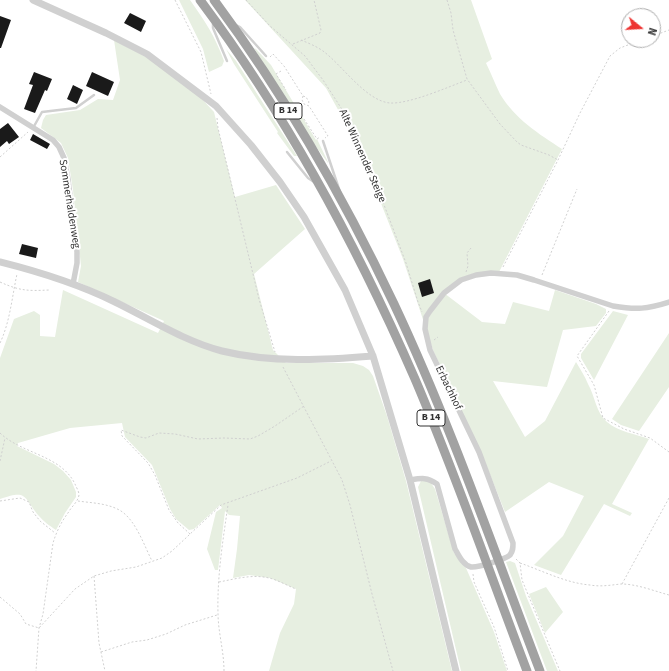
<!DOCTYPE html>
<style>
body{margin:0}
#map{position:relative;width:669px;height:671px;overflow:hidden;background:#fff;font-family:"Source Sans 3",sans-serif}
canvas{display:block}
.north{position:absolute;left:621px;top:8px;width:40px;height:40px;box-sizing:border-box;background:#fff;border:1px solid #adadad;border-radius:50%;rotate:108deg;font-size:11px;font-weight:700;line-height:16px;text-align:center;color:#333}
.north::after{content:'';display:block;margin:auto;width:14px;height:18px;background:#ed3331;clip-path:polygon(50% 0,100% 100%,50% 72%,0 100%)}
</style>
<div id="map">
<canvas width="669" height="671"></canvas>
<div class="north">N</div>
</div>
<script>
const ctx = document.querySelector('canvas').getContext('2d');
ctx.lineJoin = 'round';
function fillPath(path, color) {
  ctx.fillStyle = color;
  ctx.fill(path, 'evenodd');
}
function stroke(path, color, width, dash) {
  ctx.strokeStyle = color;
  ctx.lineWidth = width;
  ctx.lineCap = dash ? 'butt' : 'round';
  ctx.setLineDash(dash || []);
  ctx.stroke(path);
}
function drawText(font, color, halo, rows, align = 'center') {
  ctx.font = font + ' "Source Sans 3",sans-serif';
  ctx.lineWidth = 4;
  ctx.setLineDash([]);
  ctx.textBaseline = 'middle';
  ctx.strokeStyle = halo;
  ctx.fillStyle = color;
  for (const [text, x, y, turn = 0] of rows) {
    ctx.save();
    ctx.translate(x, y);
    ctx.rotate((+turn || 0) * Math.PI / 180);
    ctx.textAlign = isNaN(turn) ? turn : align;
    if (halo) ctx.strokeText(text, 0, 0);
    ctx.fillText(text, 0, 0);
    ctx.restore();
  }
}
fillPath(new Path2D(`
 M179,0H190C205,21 215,36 224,61L222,66L209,72L203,49Z
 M245,0H471L492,59L486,63C491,73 495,84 500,94C515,119 539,134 562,149L499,272L470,276L444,293L482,322L505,324L513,302L549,311L555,290L596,304L606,309V313L596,326L563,330L547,387L493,381L525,437L545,421L576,362C580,369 585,376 588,384C595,396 596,413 607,422C619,432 636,434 649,439L612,504L632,513L630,516L604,504L561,575L534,565L563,536L584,496L549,482L505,512L481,452L433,350L403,259L367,168L346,124L326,88Z
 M114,40L148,58L202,99L214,112L235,197L276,185L305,229L254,274L273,350L286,363H353L363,366L369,370L373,376L387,416L406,481L452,671H269L280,633L294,604L296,589L270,578L249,575L233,578L237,549L240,516L229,515L225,511L218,570H215L207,549L216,512L222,508L220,505L194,529L189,530L176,519L170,509L152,465L125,437L122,423L70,428L18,443L17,446L54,464L63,471L71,480L76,492V497L65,513L56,530C50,526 43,521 39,516C23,497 28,489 0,499V358L14,319L34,311L40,315V336L55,337L63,290L158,333L164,321L78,282L81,266L73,190L68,158L61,143L41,128L43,120L46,115L80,110L98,99L113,100L120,80Z
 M254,48L256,49L271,65L296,107L294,109L297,108L316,140L317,139L328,162V163L311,140Z
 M226,49L236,61L297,156H294L277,133L278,132L234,64Z
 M613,311L628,315L594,380L581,358V354Z
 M669,333V387L639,431L621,425L612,419Z
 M421,481H426L431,483L435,489L454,553L466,568L494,632L507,671H461L418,487Z
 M510,561L515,563L526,596L558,671H547L506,562Z
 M546,587L563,612L545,633L529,594Z`), '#e7efe1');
fillPath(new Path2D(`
 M130,13L146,21L141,32L124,23Z
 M0,16L11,20L1,48H0Z
 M34,72L52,79L47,91L45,90L35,113L24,109L33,85L29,84Z
 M92,72L114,82L108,96L86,86Z
 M73,85L83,90L77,104L67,99Z
 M8,123L19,137L9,144L7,141L0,147V129Z
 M33,134L50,144L47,149L30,140Z
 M22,244L38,248L36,258L19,254Z
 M430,279L434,293L422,297L418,283Z`), '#1a1a1a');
stroke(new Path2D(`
 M175,0L201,52L211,94
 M246,0L270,26L305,56L323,80L345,114L369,167L386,210L406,263L418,302L422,312
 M447,0L451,13L453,30L467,79L500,124L517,142L521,145L549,155L558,160
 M653,36L669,30
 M301,40C308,43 316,46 323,51C342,65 366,101 390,103C410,104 448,87 467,80
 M293,44L320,33L321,30L314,0
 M270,57L273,54L284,66L303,96L302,100L304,104L309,106L328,136L325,138
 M281,71L276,74L286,90
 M303,96L306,97L309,102L308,104
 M217,118L218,128L259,299L275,352
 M304,119L317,139L320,137
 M0,157L28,132
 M503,267L558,160L580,113L610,56L620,48L641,40
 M466,272L468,266L467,253L471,248
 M542,275L577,189
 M0,282C20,291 28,291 49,290
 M609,311L577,356L594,385L603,418L624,429L650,438L669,452
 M434,340L438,337
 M0,343C10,322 12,297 17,274
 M283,367L342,480L350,505L372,594L393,671
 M0,433C22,454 61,455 75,484C76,487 79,491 79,495C78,502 71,507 68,513C61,522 56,533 53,543L43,614L39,628L36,671
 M0,461L5,438
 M0,501L20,498L29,502L33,512L40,521L55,533
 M78,501C91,503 108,503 121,511C136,521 144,545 152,561
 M190,534L178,523L169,510L155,475L148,463L122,436L121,430L140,437L146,438L159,433L175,434L198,439L224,438L250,439L258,436L275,426L304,406
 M516,559L520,563L522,580L560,671
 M520,563C543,571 566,583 590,585C601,587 611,585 621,584C637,584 654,591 669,595
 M473,574L474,582L494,627L508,671
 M94,576L99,643L105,671
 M219,582C235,579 252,574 269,578C278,580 288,586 296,589
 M622,584L669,498
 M0,597L20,614L26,624L39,628L75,589L94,576L111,571L136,567L162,558L172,551L221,505L297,478L331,461
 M101,652L132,642L147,640L166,634L185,625L217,615
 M224,671C224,651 218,632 218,613C217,576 223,540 228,505`), '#d0d0d0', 1, [2, 2]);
stroke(new Path2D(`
 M213,23V28L227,61
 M236,25L240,27L266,56
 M33,128L42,112L76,108L94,95
 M323,141L340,192
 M287,152L308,178L314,182`), '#d0d0d0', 2.5);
stroke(new Path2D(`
 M0,107L53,140L59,147L64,158L68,179L77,252V263L73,284
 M410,480C422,478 427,477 437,484L455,549C459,556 463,565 471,567C477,568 506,559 510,555C513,551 513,548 513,543L479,452L430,350L425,329L426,317L430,311L444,293L461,280L476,275L491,273L517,275L534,280L613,306C637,310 647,309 669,302`), '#d0d0d0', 5.5);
stroke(new Path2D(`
 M33,0L106,33L147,54L216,106L251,145L280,182L304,217L345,290L373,356L410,480L456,671
 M0,262C40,272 78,284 115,302C150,319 184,341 222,351C271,363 324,360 373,356`), '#d0d0d0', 7);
stroke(new Path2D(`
 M200,0C287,116 357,246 415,379C456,475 490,574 527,671
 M214,0C284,94 344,198 394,304C450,423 493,548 540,671`), '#a2a2a2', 9);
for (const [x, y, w] of [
 [288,111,28],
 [431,418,28]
]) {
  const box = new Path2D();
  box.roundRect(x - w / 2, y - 8, w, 16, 3);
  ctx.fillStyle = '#fff';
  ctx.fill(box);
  stroke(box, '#333', 1);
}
drawText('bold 10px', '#333', null, [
 ["B 14",288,111],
 ["B 14",431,418]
]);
drawText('11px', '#333', '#fff', [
 ["Alte Winnender Steige",362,156,66],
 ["Sommerhaldenweg",69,204,81],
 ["Erbachhof",448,388,64]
]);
</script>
